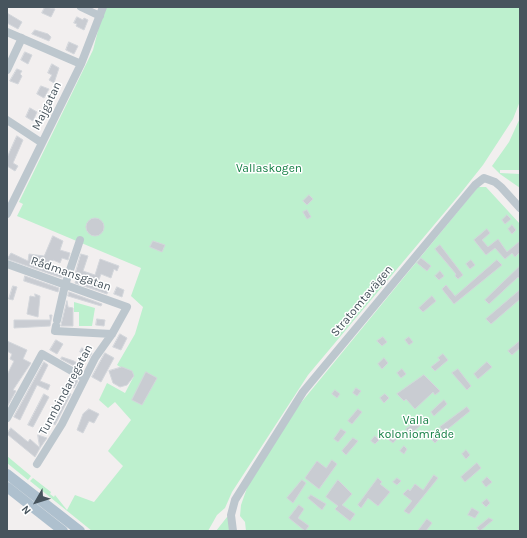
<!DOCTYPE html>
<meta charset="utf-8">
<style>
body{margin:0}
#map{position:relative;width:527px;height:538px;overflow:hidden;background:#f2efef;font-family:Karla,sans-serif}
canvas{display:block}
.frame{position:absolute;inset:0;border:8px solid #47545d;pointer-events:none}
.north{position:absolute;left:16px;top:482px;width:40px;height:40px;-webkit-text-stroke:3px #fff;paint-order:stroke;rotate:231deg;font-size:11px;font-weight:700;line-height:16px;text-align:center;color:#47545d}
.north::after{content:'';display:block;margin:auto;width:14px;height:18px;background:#47545d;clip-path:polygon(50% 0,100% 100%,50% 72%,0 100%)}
</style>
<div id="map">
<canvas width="527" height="538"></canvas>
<div class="frame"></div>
<div class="north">N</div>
</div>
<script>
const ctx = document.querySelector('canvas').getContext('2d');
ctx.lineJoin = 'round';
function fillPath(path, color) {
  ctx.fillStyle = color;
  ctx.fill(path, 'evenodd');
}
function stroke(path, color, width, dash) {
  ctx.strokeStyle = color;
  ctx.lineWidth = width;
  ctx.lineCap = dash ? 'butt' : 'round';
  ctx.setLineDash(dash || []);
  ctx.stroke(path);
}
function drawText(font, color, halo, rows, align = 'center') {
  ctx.font = font + ' Karla,sans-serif';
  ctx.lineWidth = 3;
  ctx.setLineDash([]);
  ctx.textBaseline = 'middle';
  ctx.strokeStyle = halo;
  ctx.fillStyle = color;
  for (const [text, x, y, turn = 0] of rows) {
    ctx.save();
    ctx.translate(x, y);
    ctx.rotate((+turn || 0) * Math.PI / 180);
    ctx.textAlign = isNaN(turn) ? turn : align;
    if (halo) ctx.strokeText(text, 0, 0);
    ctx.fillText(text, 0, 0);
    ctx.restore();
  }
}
fillPath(new Path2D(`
 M104,7H520V101L513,119L483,165L460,194L308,375L232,492L225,508L217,515L208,531H92L30,481L33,478L51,492L50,494L54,497L55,495L67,510L75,495L94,502L123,466L108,451L131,420L115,402L108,408L99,400L107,383L125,393L134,376L117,365L135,334L143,307L131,296L141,268L17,216L23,204L19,202L93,50Z
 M520,118V170H500V173L520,174V188L500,174L492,166L509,142Z
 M478,187H486L520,224V531H246L245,522L240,516L241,505L248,485L295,410Z
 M74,302L95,308L92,326H79V312H74Z
 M7,456L31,476L28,480L7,463Z
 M227,517H230L231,531H216Z`), '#bdf0ce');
const building = new Path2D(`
 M45,7L55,9L51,17L42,13Z
 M7,13L22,22L18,29L7,23Z
 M77,17L83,20L84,18L88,20L84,30L76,26L77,24L74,23Z
 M35,30L48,34L51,37L49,41L32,34Z
 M69,42L78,46L74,54L66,50Z
 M25,52L32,55L28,64L21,60Z
 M52,64L59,68L54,83L49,80L52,75L48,73Z
 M17,69L22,71L20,74L22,76L18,84L10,81Z
 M41,86L49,89L44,98L37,94Z
 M30,108L37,112L33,121L26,117Z
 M17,136L23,140L13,163L18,166L15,171L7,166V158Z
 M309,195L313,199L307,205L303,201Z
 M307,210L311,217L307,219L303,212Z
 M507,215L511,219L505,224L502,220Z
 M86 227a9 9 0 1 1 18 0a9 9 0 1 1-18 0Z
 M512,225L516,230L512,234L508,229Z
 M487,229L490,233L482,240L488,247L498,239L507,252L520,241V252L515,257L512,253L505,259L495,248L486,255L474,240Z
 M53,236L63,241L60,250L70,253L68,260L62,258L60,263L53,260L49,270L62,274V278L7,259L11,253L28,261L29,254L44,256Z
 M153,241L165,245L162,252L150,247Z
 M440,245L463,275L458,279L455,276L456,274L435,249Z
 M81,254L88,256L83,271L95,275L100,259L119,266L117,271L114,269L111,278L101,274L97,285L108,289L107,294L75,283L77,276L75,275Z
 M421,258L431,266L427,271L417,263Z
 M471,260L475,265L470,269L466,264Z
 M497,260L502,265L454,304L442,289L446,285L455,296Z
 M520,266V279L518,277L489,304L485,300Z
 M440,271L444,276L439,280L435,276Z
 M25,276L59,288L58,292L24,281Z
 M13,286L17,287L13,300L9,299Z
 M117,287L124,290L122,297L114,294Z
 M520,290V299L491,324L486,319Z
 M69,292L102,304L101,306L68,296Z
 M35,294L40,296L38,317L27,314L30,296L35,297Z
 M432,296L436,301L423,312L419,308Z
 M67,301L68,307L73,308V326H61Z
 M50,315H52L50,326L14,328V320H50Z
 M97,319L105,320L104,326L96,325Z
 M120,334L127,338L121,350L113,347Z
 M383,337L387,342L382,346L377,341Z
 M409,337L413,342L409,345L405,340Z
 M56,340L63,344L57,354L50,350Z
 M7,341L27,350L23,359L31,363L13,390L16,391L7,407V375L14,361L10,359L12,354L7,351Z
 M520,341V348L512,355L508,351Z
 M82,348L92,353L89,358L80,352Z
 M105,353L114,358L101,382L92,377Z
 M443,354L448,360L435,371L431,367L440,360L438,358Z
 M62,357L74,361L82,366L80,369L61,359Z
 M384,358L388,363L382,369L378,364Z
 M44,362L48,365L40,381L50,385L48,390L37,385L20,420L14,417Z
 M487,362L492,367L478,379L474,374Z
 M122,367L132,371L134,376L127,385L120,387L113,383L109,371Z
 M402,369L406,374L401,378L397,373Z
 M458,369L471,386L467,390L452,373Z
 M146,372L157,378L142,405L132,400Z
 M424,375L440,391L435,395L433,392L415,409L406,399L404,401L397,394Z
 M74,378L78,381L74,388L70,385Z
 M356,388L361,391L357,396L353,393Z
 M335,390L340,394L337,398L332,394Z
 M66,392L71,394L55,425L50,422Z
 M44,394L49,397L33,427L28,425Z
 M385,394L389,398L384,403L380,398Z
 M444,400L447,404L434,416L431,412Z
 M467,407L470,411L444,432L440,427Z
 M89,409L99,414L94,423L89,421L83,433L77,430L83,414Z
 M358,409L362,412L352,424L348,421Z
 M421,419L424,422L410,435L406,429Z
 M11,428L28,442L30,439L40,448L35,457L7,434Z
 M341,429L346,432L338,442L334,439Z
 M430,430L438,440L435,443L426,434Z
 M393,432L399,436L393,443L388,439Z
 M38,435L47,438L40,448Z
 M375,436L379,440L375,444L371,441Z
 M353,438L358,441L346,455L342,451Z
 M404,446L407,449L404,454L400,451Z
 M466,450L470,455L466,459L462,454Z
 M332,460L337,464L319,489L305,478L317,461L326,468Z
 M477,463L481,468L465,482L461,477Z
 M434,475L438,478L409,514L404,511L412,501L403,494L408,489L410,491L415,484L423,490Z
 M487,477L492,482L486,487L482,482Z
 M378,478L382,482L380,484L390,492L378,506L368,498L361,508L358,505Z
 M397,478L401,481L397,485L393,482Z
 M302,480L306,483L293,503L287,498Z
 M338,480L352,494L342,505L355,514L350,521L335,509L338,506L326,497Z
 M311,495L326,504L322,510L308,498Z
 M487,499L490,503L486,507L482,503Z
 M299,505L304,509L298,518L309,526L305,531L289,518Z
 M472,508L479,512L475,518L468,515Z
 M489,518L493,520L480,531L477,528Z
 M427,519L432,523L426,531H418Z`);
fillPath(building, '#c9ccd2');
stroke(building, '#d3d6db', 1);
stroke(new Path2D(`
 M81,7L100,16
 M7,32L81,64
 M7,70L22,38
 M7,120L42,143
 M7,214L81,64L103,7
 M7,264L127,307L112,334L95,358L62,424L37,464
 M57,320L65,285L80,240
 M56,326L55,331L112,334
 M7,418L42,354L84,378
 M233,531L231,515L235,500L303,392L475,185L484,178L495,182L501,187L520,208`), '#bdc7ce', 8);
stroke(new Path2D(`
 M7,474L80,531
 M7,487L63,531`), '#aec0ce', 10);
drawText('12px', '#47545d', '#fff', [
 ["Majgatan",47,106,-64],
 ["Rådmansgatan",71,274,19],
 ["Stratomtavägen",362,301,-50],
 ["Tunnbindaregatan",66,390,-62]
]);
drawText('12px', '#168046', '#fff', [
 ["Vallaskogen",269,169],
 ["Valla",416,421],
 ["koloniområde",416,435]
]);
</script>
